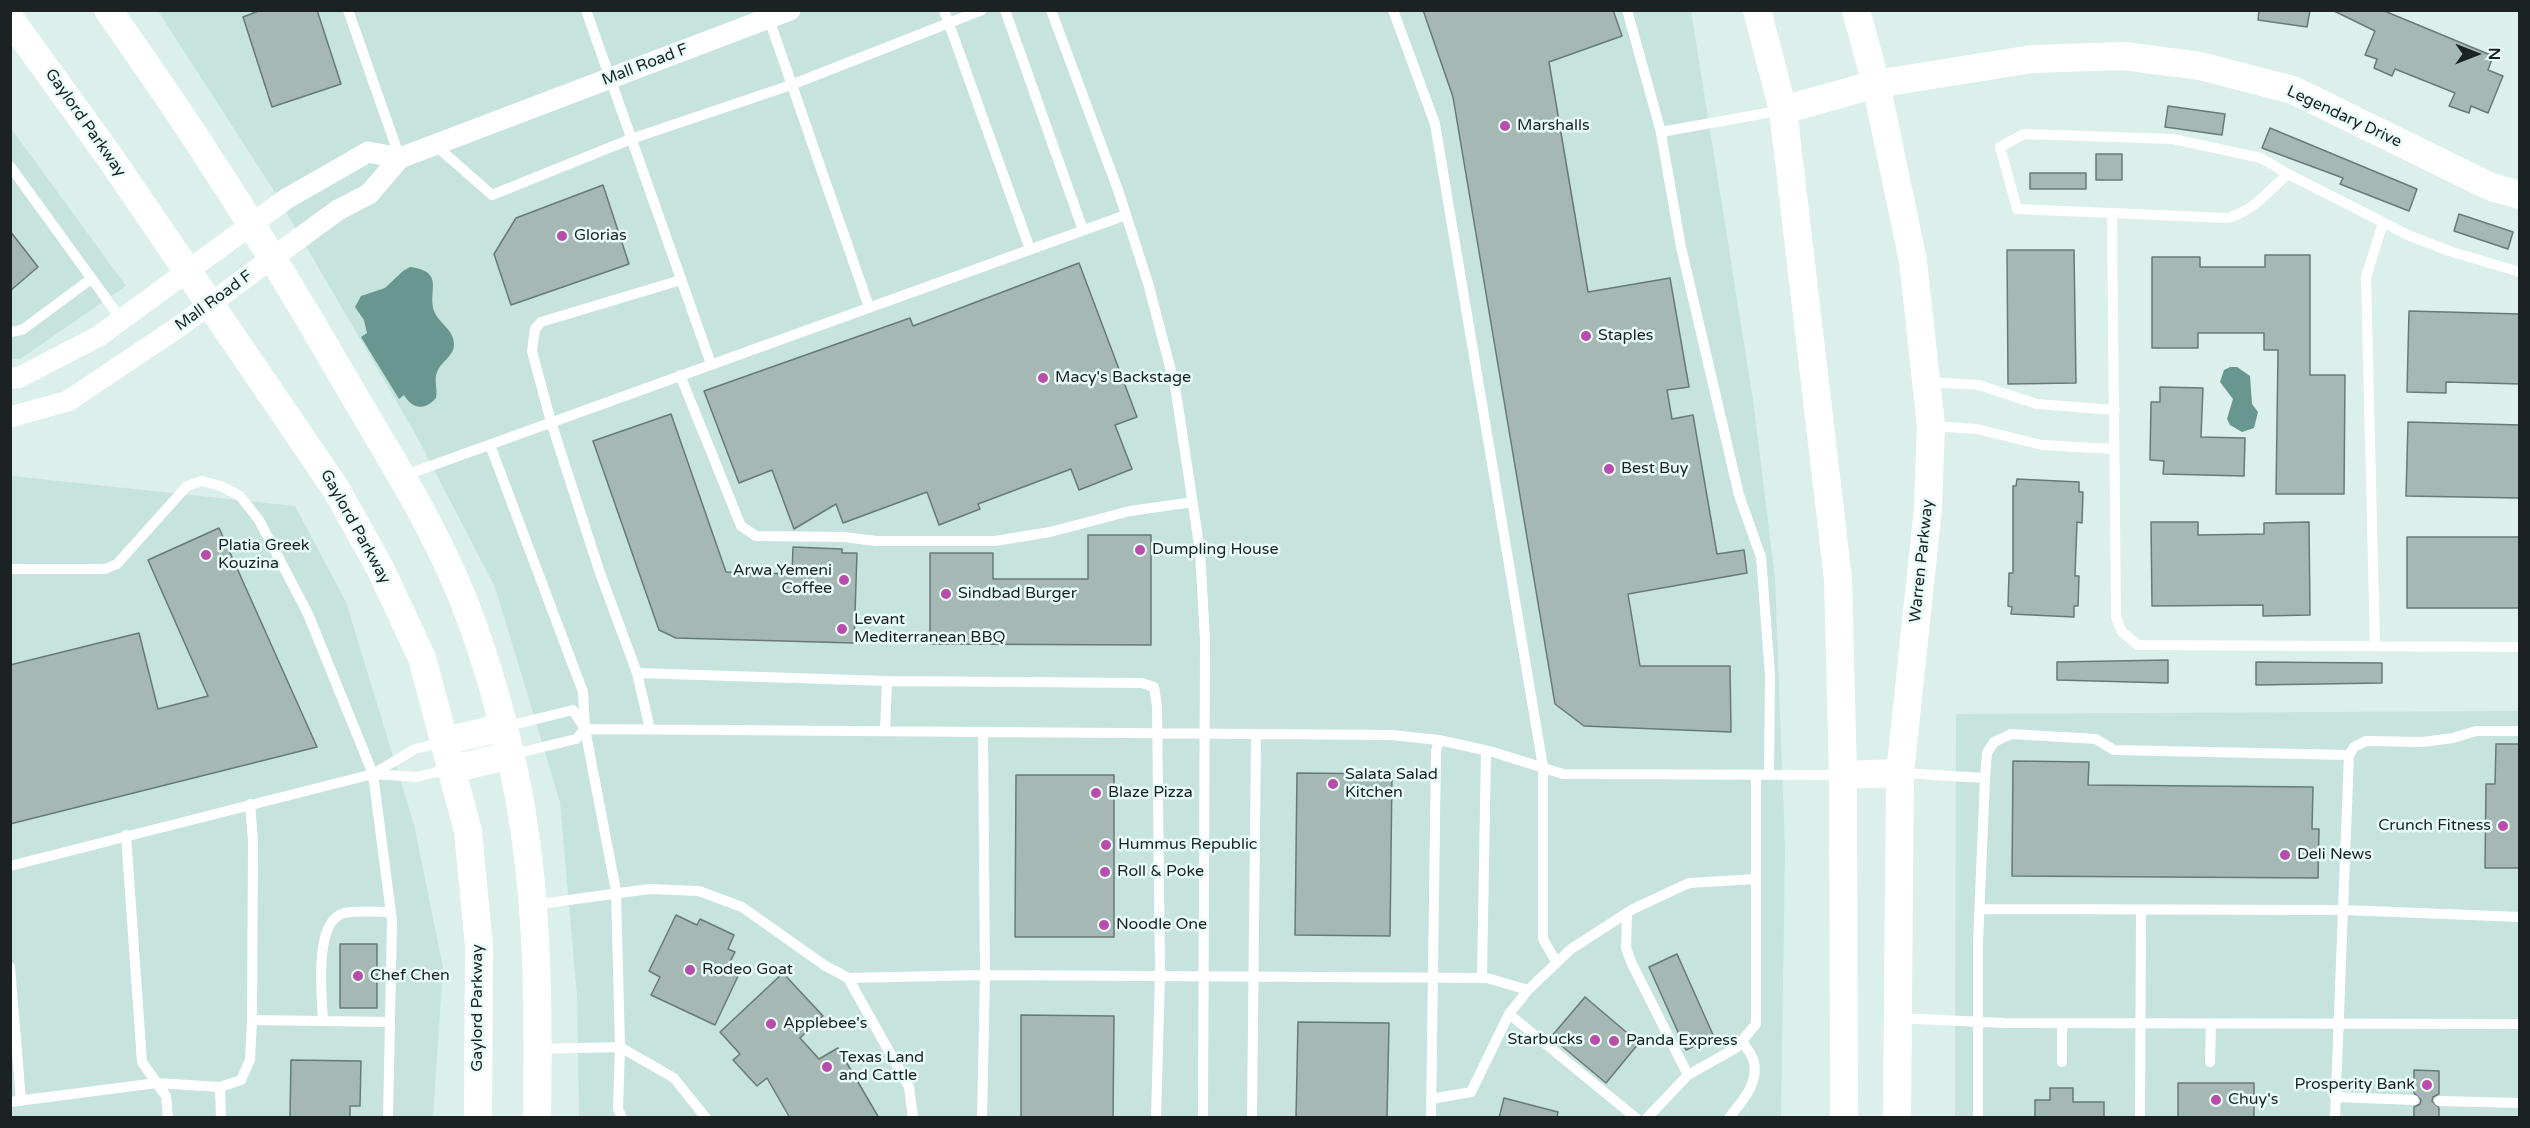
<!DOCTYPE html>
<style>
body{margin:0}
#map{position:relative;width:2530px;height:1128px;overflow:hidden;background:#dbefeb;font-family:"Varela Round",sans-serif}
canvas{display:block}
.frame{position:absolute;inset:0;border:12px solid #1b2221;pointer-events:none}
.north{position:absolute;left:2446px;top:24px;width:60px;height:60px;-webkit-text-stroke:4px #e8fcf8;paint-order:stroke;rotate:90deg;font-size:16px;font-weight:700;line-height:24px;text-align:center;color:#1b2221}
.north::after{content:'';display:block;margin:auto;width:21px;height:27px;background:#1b2221;clip-path:polygon(50% 0,100% 100%,50% 72%,0 100%)}
</style>
<div id="map">
<canvas width="2530" height="1128"></canvas>
<div class="frame"></div>
<div class="north">N</div>
</div>
<script>
const ctx = document.querySelector('canvas').getContext('2d');
ctx.lineJoin = 'round';
function fillPath(path, color) {
  ctx.fillStyle = color;
  ctx.fill(path, 'evenodd');
}
function stroke(path, color, width, dash) {
  ctx.strokeStyle = color;
  ctx.lineWidth = width;
  ctx.lineCap = dash ? 'butt' : 'round';
  ctx.setLineDash(dash || []);
  ctx.stroke(path);
}
function drawText(font, color, halo, rows, align = 'center') {
  ctx.font = font + ' "Varela Round",sans-serif';
  ctx.lineWidth = 5;
  ctx.setLineDash([]);
  ctx.textBaseline = 'middle';
  ctx.strokeStyle = halo;
  ctx.fillStyle = color;
  for (const [text, x, y, turn = 0] of rows) {
    ctx.save();
    ctx.translate(x, y);
    ctx.rotate((+turn || 0) * Math.PI / 180);
    ctx.textAlign = isNaN(turn) ? turn : align;
    if (halo) ctx.strokeText(text, 0, 0);
    ctx.fillText(text, 0, 0);
    ctx.restore();
  }
}
fillPath(new Path2D(`
 M158,11H1691L1753,400L1775,578L1785,849L1781,1117H579L577,996L560,802L495,587L416,435L271,186Z
 M10,127L126,286L20,359H10Z
 M11,476L295,506L346,602L414,825L443,967L433,1117L11,1118Z
 M2519,711V1117L1955,1118L1956,714Z`), '#c6e3dd');
fillPath(new Path2D(`
 M410,267C447,272 426,292 435,313C440,324 454,330 454,344C454,356 443,360 438,370C433,379 438,388 436,398C425,411 412,409 404,395L399,399L361,337L367,333L364,320L355,307L361,296L385,288L403,271Z
 M2230,367H2237L2250,376L2252,404L2258,412L2254,428L2242,432L2230,425L2227,419L2233,399L2220,382L2224,370Z`), '#67978e');
const building = new Path2D(`
 M261,10H317L341,84L272,107L243,17Z
 M1423,10H1613L1622,36L1549,62L1588,292L1670,278L1689,387L1667,390L1672,419L1693,415L1717,554L1744,550L1747,573L1628,594L1640,666H1730L1731,732L1584,726L1555,704L1453,97Z
 M2259,10H2310L2307,27L2258,20Z
 M2332,10H2382L2493,56L2488,70L2503,76L2488,113L2471,106L2469,113L2449,106L2455,93L2395,69L2392,76L2374,68L2377,59L2365,55L2375,31Z
 M2168,106L2225,114L2222,135L2165,127Z
 M2270,128L2417,189L2409,211L2340,184L2343,178L2262,148Z
 M2096,154H2122V180H2096Z
 M2030,173H2086V189H2030Z
 M603,185L629,264L511,305L494,254L516,218Z
 M2459,214L2513,232L2508,249L2454,231Z
 M10,231L38,267L10,291Z
 M2007,250H2074L2076,383L2008,384Z
 M2265,255H2310V375H2345L2344,494H2276L2278,350H2264V333H2198V348H2152V257H2200V267H2265Z
 M1079,263L1137,417L1115,425L1132,469L1079,490L1071,469L978,504L980,509L939,525L927,492L843,523L836,504L794,529L772,470L739,483L704,391L910,318L913,326Z
 M2409,311L2520,314V384L2446,382V393L2407,392Z
 M2160,387L2203,388L2201,437L2245,438L2244,476L2163,474L2164,461L2150,460L2151,402H2160Z
 M671,414L726,572L792,574L793,547L842,549V553H857L854,643L676,638L659,630L593,441Z
 M2408,422L2520,425V498L2406,496Z
 M2017,479L2079,482V492H2083L2082,523L2077,522L2075,576H2079L2078,606H2074V617L2011,614L2012,607L2008,606L2009,573H2013V486H2016Z
 M2151,522H2198V535L2264,534V523L2309,522L2310,615L2263,616V605L2152,606Z
 M219,528L317,747L10,824V665L139,633L158,709L208,696L148,560Z
 M1088,535H1151V645L930,644V553H993V579H1088Z
 M2407,537H2520V608H2407Z
 M2168,660V683L2057,680V662Z
 M2256,662L2382,663V683L2256,685Z
 M2496,744H2520V868H2485L2486,784H2495Z
 M2013,761L2089,762L2088,785L2313,787L2312,829H2319L2318,878L2012,876Z
 M1297,773L1392,774L1390,936L1295,935Z
 M1016,775H1114V937H1015Z
 M676,915L697,925L700,919L734,935L728,949L735,952L727,968L739,974L715,1025L651,995L660,977L649,971Z
 M340,944H377V1008H340Z
 M1677,954L1714,1037L1686,1050L1649,967Z
 M783,973L823,1016L800,1038L819,1059L838,1048L879,1118H790L767,1078L757,1086L733,1060L740,1054L720,1032Z
 M1585,997L1639,1043L1606,1083L1551,1037Z
 M1021,1015L1114,1016L1113,1118H1021Z
 M1298,1022L1389,1023L1387,1118H1296Z
 M291,1060L361,1061L360,1106H350V1118H290Z
 M2414,1070L2439,1071V1094L2433,1097L2432,1101L2439,1108V1118H2414V1107L2420,1104L2421,1100L2414,1093Z
 M2178,1083H2254V1118H2178Z
 M2050,1088H2073V1102H2104V1118H2035V1100H2050Z
 M1504,1098L1558,1112L1557,1118H1499Z`);
fillPath(building, '#a5b8b4');
stroke(building, '#687a76', 1.5);
stroke(new Path2D(`
 M348,10L400,158
 M586,10L711,364
 M944,10L1030,249
 M1005,10L1083,230
 M1051,10L1118,190L1148,283L1175,386L1200,551L1205,640L1203,1118
 M1393,10L1435,124L1543,767V939L1557,963
 M1627,10L1661,132L1783,110
 M769,19L869,307
 M1660,128L1681,247L1739,495L1761,557L1770,675L1769,775
 M434,144L492,195L631,139L791,85L982,10
 M10,166L121,319
 M2288,174C2267,192 2255,210 2228,218L2017,209L2000,147L2024,134L2173,139L2261,158L2288,174L2410,236L2449,251L2520,272
 M2112,213L2116,617L2122,632L2138,645L2520,647
 M681,280L541,322L535,329L532,351L551,422L600,573L637,673L887,681L1142,683L1154,687L1157,706L1160,975L1156,1118
 M10,332L22,330L91,279
 M680,375L741,526L756,536L844,537L876,541H995L1050,532L1130,511L1193,502
 M1927,382L1979,385L2037,404L2115,410
 M1931,426L1977,429L2042,445L2114,449
 M490,445L583,692L585,729L616,891L620,1047L618,1109L622,1118
 M403,476L1126,215
 M10,569H105L117,564L187,486L202,481L221,486L240,496L259,520L308,614L373,774L392,921L388,1118
 M2375,646L2366,277L2383,223
 M637,673L650,729
 M504,727L573,710L585,729
 M885,731L887,681
 M510,755L576,739L585,729L1391,735L1439,740L1493,752L1563,774L1842,775
 M1902,773L1985,778L1978,943V1118
 M373,774L417,777L449,769
 M1985,778L1987,753L1994,742L2011,734L2096,739L2114,750L2349,755L2354,747L2366,741L2423,742L2453,738L2476,731H2520
 M126,835L142,1062L166,1096L168,1118
 M10,866L373,774L415,749L444,742
 M533,905L649,889L699,891L742,907L824,965L848,978L985,975L1487,978L1528,990L1571,949L1633,909L1689,883L1756,879
 M1980,909L2344,910L2520,917
 M1627,913L1626,948L1631,962L1688,1075
 M10,967L21,1101
 M848,978L909,1087L913,1118
 M1482,978L1486,750
 M1509,1014L1636,1118
 M1898,1018L2004,1023L2520,1024
 M252,1020L390,1022
 M323,1021C322,997 313,921 344,913C358,910 376,912 390,912
 M538,1049L620,1047L674,1078L706,1118
 M2062,1062V1023
 M2210,1062L2211,1024
 M2335,1097L2414,1100
 M1431,1099L1471,1092L1509,1014L1528,990
 M2439,1101L2520,1103
 M10,1102L157,1083L220,1087
 M221,1118L220,1087L241,1080L250,1060L252,1020L253,841L250,804
 M982,1118L985,975L983,732
 M1252,1118L1256,734
 M1431,1118L1436,751L1439,740
 M1647,1118L1688,1075L1736,1048L1756,1024V775
 M1729,1118C1741,1102 1759,1084 1754,1062C1753,1055 1745,1047 1742,1041
 M2140,1118L2141,910
 M2335,1118L2349,755`), '#fff', 10);
stroke(new Path2D(`
 M10,378H18L99,336L286,199L342,167L368,152L400,158
 M10,417L68,401L177,328L338,210L369,194L400,158L790,10`), '#fff', 21);
stroke(new Path2D(`
 M108,10C192,128 270,250 342,375C377,436 414,493 444,556C473,616 495,688 510,753C538,873 539,995 537,1118
 M1757,10L1783,110L1838,579L1843,775L1844,1118
 M1856,10L1876,84L1913,261L1931,426L1928,508L1900,773L1897,1118
 M10,19L109,156L336,489L380,568L422,658L468,831L479,947L478,1118
 M1783,110L1876,84L2032,59L2124,56L2200,66L2293,90L2491,187L2520,195
 M446,741L503,727
 M453,769L510,755
 M1843,775L1900,773`), '#fff', 28);
for (const [x, y, r, color] of [
 [1505,126,6,"#b94dac"],
 [562,236,6,"#b94dac"],
 [1586,336,6,"#b94dac"],
 [1043,378,6,"#b94dac"],
 [1609,469,6,"#b94dac"],
 [1140,550,6,"#b94dac"],
 [206,555,6,"#b94dac"],
 [844,580,6,"#b94dac"],
 [946,594,6,"#b94dac"],
 [842,629,6,"#b94dac"],
 [1333,784,6,"#b94dac"],
 [1096,793,6,"#b94dac"],
 [2503,826,6,"#b94dac"],
 [1106,845,6,"#b94dac"],
 [2285,855,6,"#b94dac"],
 [1105,872,6,"#b94dac"],
 [1104,925,6,"#b94dac"],
 [690,970,6,"#b94dac"],
 [358,976,6,"#b94dac"],
 [771,1024,6,"#b94dac"],
 [1595,1040,6,"#b94dac"],
 [1614,1041,6,"#b94dac"],
 [827,1067,6,"#b94dac"],
 [2427,1085,6,"#b94dac"],
 [2216,1100,6,"#b94dac"]
]) {
  const dot = new Path2D();
  dot.arc(x, y, r, 0, 2 * Math.PI);
  ctx.fillStyle = color;
  ctx.fill(dot);
  stroke(dot, '#e8fcf8', 2);
}
drawText('16px', '#1b2221', '#e8fcf8', [
 ["Mall Road F",645,65,-21],
 ["Legendary Drive",2344,117,25],
 ["Gaylord Parkway",85,123,55],
 ["Mall Road F",214,301,-36],
 ["Gaylord Parkway",355,527,61],
 ["Warren Parkway",1922,561,-84],
 ["Gaylord Parkway",478,1008,-90]
]);
drawText('16px', '#1b2221', '#e8fcf8', [
 ["Marshalls",1517,126],
 ["Glorias",574,236],
 ["Staples",1598,336],
 ["Macy's Backstage",1055,378],
 ["Best Buy",1621,469],
 ["Platia Greek",218,546],
 ["Kouzina",218,564],
 ["Dumpling House",1152,550],
 ["Arwa Yemeni",832,571,"right"],
 ["Coffee",832,589,"right"],
 ["Sindbad Burger",958,594],
 ["Levant",854,620],
 ["Mediterranean BBQ",854,638],
 ["Salata Salad",1345,775],
 ["Kitchen",1345,793],
 ["Blaze Pizza",1108,793],
 ["Crunch Fitness",2491,826,"right"],
 ["Hummus Republic",1118,845],
 ["Deli News",2297,855],
 ["Roll & Poke",1117,872],
 ["Noodle One",1116,925],
 ["Rodeo Goat",702,970],
 ["Chef Chen",370,976],
 ["Applebee's",783,1024],
 ["Starbucks",1583,1040,"right"],
 ["Panda Express",1626,1041],
 ["Texas Land",839,1058],
 ["and Cattle",839,1076],
 ["Prosperity Bank",2415,1085,"right"],
 ["Chuy's",2228,1100]
], 'left');
</script>
